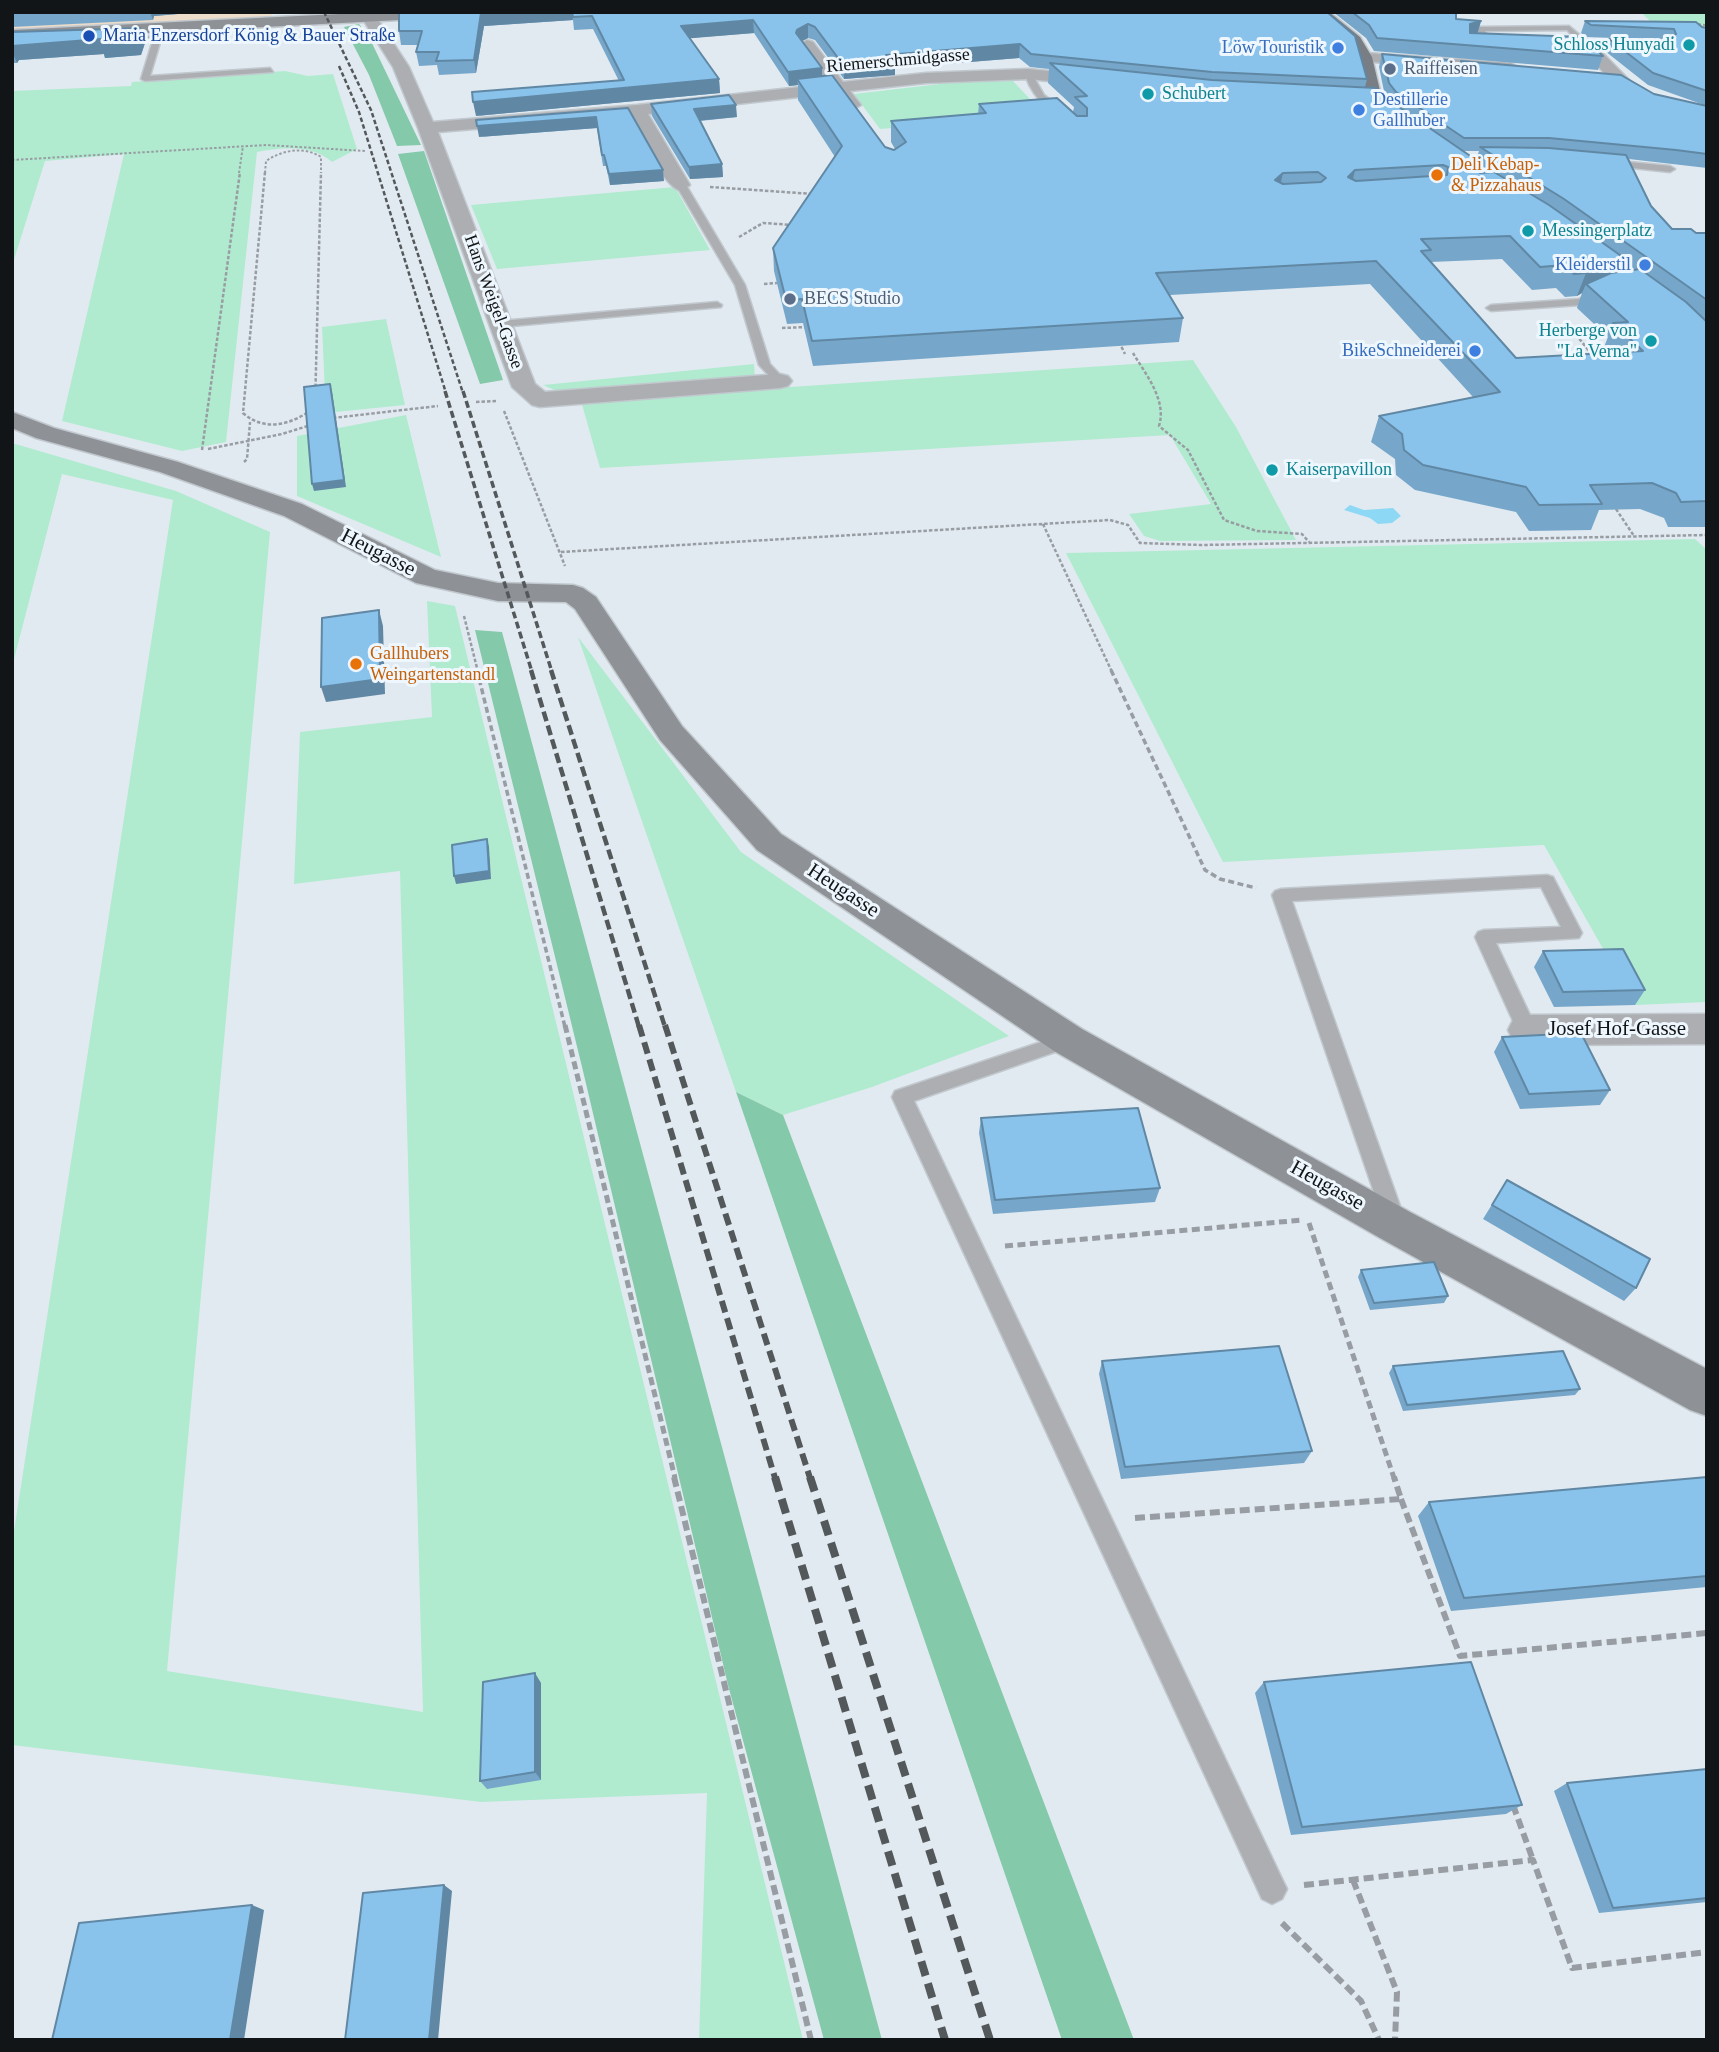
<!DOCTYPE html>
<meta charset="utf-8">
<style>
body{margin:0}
#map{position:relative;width:1719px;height:2052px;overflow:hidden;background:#e2eaf1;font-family:Georgia,serif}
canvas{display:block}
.frame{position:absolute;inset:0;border:14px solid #121517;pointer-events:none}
</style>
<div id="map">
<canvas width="1719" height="2052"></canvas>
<div class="frame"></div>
</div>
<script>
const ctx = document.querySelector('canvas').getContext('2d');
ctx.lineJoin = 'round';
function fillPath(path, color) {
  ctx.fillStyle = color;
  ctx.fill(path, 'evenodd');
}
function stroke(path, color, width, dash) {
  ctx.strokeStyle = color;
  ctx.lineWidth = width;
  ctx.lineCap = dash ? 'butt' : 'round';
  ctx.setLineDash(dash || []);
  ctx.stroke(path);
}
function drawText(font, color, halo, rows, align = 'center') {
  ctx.font = font + ' Georgia,serif';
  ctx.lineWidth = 6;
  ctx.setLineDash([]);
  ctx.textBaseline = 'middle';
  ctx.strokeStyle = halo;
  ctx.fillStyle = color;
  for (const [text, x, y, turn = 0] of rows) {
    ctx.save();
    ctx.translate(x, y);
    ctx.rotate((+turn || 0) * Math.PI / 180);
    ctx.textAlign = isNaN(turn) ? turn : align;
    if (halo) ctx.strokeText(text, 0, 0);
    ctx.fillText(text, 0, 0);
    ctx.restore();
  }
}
fillPath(new Path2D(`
 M12,12H271L272,18L12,31Z`), '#eddcca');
fillPath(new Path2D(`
 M1641,12H1707V40L1655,26Z
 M285,71L308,76L333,74L357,149L332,162C312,144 282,147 257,152L226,442L182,451L62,421L124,154L45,161L12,266V91L131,86L132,82Z
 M1013,81L1045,115L880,129L854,94L957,82Z
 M675,187L710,250L497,269L471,205Z
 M386,319L405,405L326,413L322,327Z
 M1193,360L1236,427L1296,540L1160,541L1144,536L1129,514L1211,504L1170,435L600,468L581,401Z
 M754,364L755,380L559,392L543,385Z
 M406,415L441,557L297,496V436Z
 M12,443L176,491L270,532L167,1671L423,1712L400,871L294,884L300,732L432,717L427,601L455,606L803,2040H699L707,1793L481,1802L12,1745V1544L173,500L62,474L12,667Z
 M1695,539L1707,550V1002L1635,1005L1544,845L1223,862L1066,553Z
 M578,637L741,852L1009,1036L872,1087L783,1115L736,1092Z`), '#b0ebcf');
fillPath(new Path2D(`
 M359,24L369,37L421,145L397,146L369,75L344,27Z
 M424,151L503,380L480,384L398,154Z
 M475,630L502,632L882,2040H824L728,1685L583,1071Z
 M736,1092L783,1115L1134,2040H1062Z`), '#84c9a9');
fillPath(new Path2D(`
 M1350,505L1364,510L1393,508L1401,516L1392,523L1378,524L1370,518L1344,510Z`), '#8dd8f4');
const lane = new Path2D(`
 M227,23L230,27L161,39L150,76L270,68L273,72L145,81L141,79L153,40L119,42L115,40L174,34Z
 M1569,26L1587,41V45H1581L1567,30L1485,31L1493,42L1489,44L1476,29L1480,27Z
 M1025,72H1031L1044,95L1066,112V116C1048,116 1027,88 1025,72Z
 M1608,160L1670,166L1675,169L1670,172L1605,165L1603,163Z
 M681,182L686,185L745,285L770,364L784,379V383H776L759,365L735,285L676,185Z
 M1596,289L1605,291L1581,305L1491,311L1486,308L1491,305L1579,299Z
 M717,302L722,305L721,307L501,327L495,324L501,321Z
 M1547,875L1553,877L1582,933L1579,938L1496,943L1537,1030L1534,1035L1527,1037L1520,1035L1517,1030L1475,937L1478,932L1484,930L1561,927L1541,887L1292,901L1406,1223L1403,1230L1395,1232L1387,1230L1272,895L1275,891L1281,889Z
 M1068,1033L1075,1035L1078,1040L1075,1045L914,1101L1282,1879L1287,1889L1282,1899L1272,1904L1262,1899L892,1097L895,1091Z`);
const street = new Path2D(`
 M370,13L375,15L409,67L433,122L637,105L828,84L799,45L807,40L813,42L843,82L926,73L1028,69L1100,76L1108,81L1100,86L1028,79L926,83L850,91L861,105L852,110L846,109L835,93L648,114L690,185L681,191C662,186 641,134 631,116L438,132L535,384L545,392L780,374L788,376L792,381L788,386L780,388L540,407L532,405L512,387L418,128L393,67L362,18Z
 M1558,38L1590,40L1629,80L1627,84H1615L1580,48L1552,46L1550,43L1552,40Z
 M1366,53L1511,63L1519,68L1511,73L1360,61L1358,58Z
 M1707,1014V1044L1527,1045L1513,1040L1508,1030L1513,1020L1527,1015Z`);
const secondary = new Path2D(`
 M380,12H484L477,16L12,40V30Z
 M12,412L54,428L178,462L302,504L435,570L498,583L573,585L583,588L596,597L682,726L781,834L1082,1029L1410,1212L1707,1369V1416L1690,1410L1380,1238L1054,1051L757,850L660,740L575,609L566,602L498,601L416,583L284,516L160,472L36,438L12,428Z`);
const primary = new Path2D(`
 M1312,12H1329L1360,37L1372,57L1382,99L1410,120L1413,124L1410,128H1398L1368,105L1353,49Z`);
stroke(lane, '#c1c8ce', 3);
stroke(street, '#c1c8ce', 3);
stroke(secondary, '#c1c8ce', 3);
stroke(primary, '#c1c8ce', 3);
stroke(new Path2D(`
 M1694,24L1707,25
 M12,160L266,145L365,151
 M239,173L243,146
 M265,173L266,161C282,150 304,146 321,157V173`), '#979da2', 2, [2.5, 2]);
stroke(new Path2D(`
 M265,172L243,413C265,433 294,424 315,407L321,172
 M710,187L813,194
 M739,237L763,223L793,225
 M764,284L777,283
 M1569,326L1594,357
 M782,328L808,327
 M1119,342L1125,354
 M1133,353C1146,375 1167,400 1159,426L1188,450L1224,520L1257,531L1302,534L1309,542
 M476,402L496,401
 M504,411L565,566
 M333,418L438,406
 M208,449L282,434L311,425
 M202,450L240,172
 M244,462L247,459L250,422
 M1616,509L1634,536
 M1043,524L1112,672
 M561,552L1110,520L1128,525L1140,543L1202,545L1707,535
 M464,616L478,672`), '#979da2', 2.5, [3.5, 2]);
stroke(new Path2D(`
 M477,670L565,1027
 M1111,670L1205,870L1220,879L1256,888`), '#979da2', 3.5, [6, 3.5]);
stroke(new Path2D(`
 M565,1025L675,1478
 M1309,1223L1394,1478
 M1005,1246L1303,1220`), '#979da2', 5, [8, 4.5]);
stroke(new Path2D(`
 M674,1477L811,2040
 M1401,1499L1460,1656L1707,1633
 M1135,1518L1401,1499L1394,1477
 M1513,1805L1533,1860
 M1353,1880L1397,1992L1395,2040
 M1304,1885L1533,1860L1572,1968L1707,1952
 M1282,1923L1361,2001L1379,2040`), '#979da2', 6, [10, 5]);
fillPath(lane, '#acaeb2');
fillPath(street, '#acaeb2');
fillPath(secondary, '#8e9297');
fillPath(primary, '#797e84');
stroke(new Path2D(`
 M324,12L371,110L463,393
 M339,66L359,112L446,393`), '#53585b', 2.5, [4.5, 2.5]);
stroke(new Path2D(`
 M445,391L532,672
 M463,391L552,672`), '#53585b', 3.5, [7, 3.5]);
stroke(new Path2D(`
 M531,670L639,1027
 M551,670L665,1027`), '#53585b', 4.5, [10, 4.5]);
stroke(new Path2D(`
 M639,1025L775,1478
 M665,1025L810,1478`), '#53585b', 6, [12, 6]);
stroke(new Path2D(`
 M775,1477L945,2040
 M810,1477L990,2040`), '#53585b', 8, [15, 8]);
fillPath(new Path2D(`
 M12,12H202L154,16L153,20L12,27Z
 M399,12H1327L1367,79L1365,87L1390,101L1385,96L1379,67L1382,54L1448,69L1453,73L1458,71L1461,61L1654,94L1707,106V168L1629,159L1651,206L1672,229L1696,233H1707V527H1668L1664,518L1640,509L1599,510L1591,530L1529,531L1516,512L1415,490L1396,475L1395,459L1371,442L1379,416L1473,397L1370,284L1170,295L1183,318L1179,342L813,366L803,323L787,324L774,271L773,248L835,157L798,100V85L789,86L754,33L690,38L719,79L720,93L476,116L619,81L593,29L574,30L573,20L484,26L476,73L439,75L437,65L419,66L416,52L418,45H401L399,31ZM808,38L815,40L844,79L895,75V68L1019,58L1030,67L1049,69L1048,83L1074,107L1073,112L979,104L978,114L891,121V142L895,149L894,150L885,147L822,77V68L802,41ZM1464,151H1479L1476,160ZM1478,164L1491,172L1480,173L1476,171ZM1502,259L1532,290L1556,288L1565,297L1577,296L1582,293L1577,308L1608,337L1604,347L1609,353L1516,358L1431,262ZM1626,263L1635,270L1623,272Z
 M1333,12H1456V19L1481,21L1478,33L1603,56L1598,70L1374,51L1366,38Z
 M1585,21L1707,28V106L1648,85L1605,51L1609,39L1666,40L1587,37L1581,33Z
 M140,28L145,43L141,55L105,58L104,54L19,60L17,63H12V32Z
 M651,104L737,117L700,121L722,164L723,177L690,179L652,116Z
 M628,108L664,181L610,185L606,166H603L597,128L479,137Z
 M1543,951L1645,990L1635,1005L1554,1007L1534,967Z
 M1502,1037L1610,1090L1600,1105L1520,1109L1494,1052Z
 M981,1118L1160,1188L1155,1202L993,1214L979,1133Z
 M1507,1180L1636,1288L1624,1301L1483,1219Z
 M1361,1270L1448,1296L1444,1303L1370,1310L1358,1277Z
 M1102,1361L1312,1451L1304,1463L1121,1479L1099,1374Z
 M1393,1366L1580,1389L1575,1395L1403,1411L1389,1373Z
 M1707,1477V1587L1451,1611L1418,1516L1429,1502Z
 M1264,1682L1522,1805L1506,1814L1291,1835L1255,1693Z
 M541,1683V1780L487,1789L480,1781Z
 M1707,1769V1902L1599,1913L1554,1791L1567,1783Z`), '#76a7ca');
fillPath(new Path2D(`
 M150,12H202L154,16L153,20Z
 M491,12H572L573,20L484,26L476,73L474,60L481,13Z
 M753,20L754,33L682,39L681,26Z
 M1481,21L1477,34L1466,38L1470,24Z
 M808,24V38L798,43L797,30Z
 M140,28L145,43L141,55L105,58L104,54L19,60L17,63L12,51V46Z
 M1020,44L1019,58L895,68V75L844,79V66L886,55Z
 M822,68V82L797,79L798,85L789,86L788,72Z
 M719,79L720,93L476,116L473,102Z
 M736,105L737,117L695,121L694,109Z
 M596,117L597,128L479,137L477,126Z
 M1479,162L1472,184V166Z
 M722,164L723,177L690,179L689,167Z
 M663,170L664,181L610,185L609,174Z
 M1355,170L1350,192L1348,177Z
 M1283,173L1278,195L1275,180Z
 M1627,260L1618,283L1586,284L1582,293L1577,296L1586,273L1603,263Z
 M330,384L332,392L346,487L314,491L312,484Z
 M379,610L383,626L385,694L326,702L321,687Z
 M487,839L489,847L491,879L456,884L454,876Z
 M535,1673L541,1683V1780L535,1772Z
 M444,1885L452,1891L438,2040H429Z
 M252,1905L264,1910L244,2040H230Z`), '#6088a4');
const building = new Path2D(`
 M399,12H491L481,13L474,60L436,61L439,52H416L422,31H399Z
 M572,12H1327L1355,36L1367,79L1212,72L1031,54L1020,44L886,55L895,61L844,66L815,27L808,24L797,30L796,33L822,68L788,72L753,20L681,26L719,79L473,102L472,92L624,80L592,16L573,17Z
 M1352,12H1456V19L1481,21L1470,24V33L1583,37L1603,56L1377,38L1369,25Z
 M1585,21L1696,22L1702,27L1707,28V91L1653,73L1609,39L1665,40L1676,34L1674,29L1591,25Z
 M140,28L136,40L100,43L101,39L12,46V32Z
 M1382,54L1448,60V69L1453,73L1460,71L1461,61L1621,75L1654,94L1707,106V154L1676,150L1549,138H1464L1396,92L1389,83Z
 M1050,63L1212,80L1376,88L1383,96L1479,162L1472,166L1473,169L1480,173L1494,172L1549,205L1627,260L1603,263L1586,273L1574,274L1564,265L1540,267L1510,236L1421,239L1431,250L1421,251L1516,358L1643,351L1613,323L1628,322L1586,284L1611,273L1640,269L1686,302L1707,322V501L1681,502L1676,493L1652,483L1590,485L1602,504L1539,505L1526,487L1423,465L1404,450L1402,434L1379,416L1500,392L1376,261L1156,273L1183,318L812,341L802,299L786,300L773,248L842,146L797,79L832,75L885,147L894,150L906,142L891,121L986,113L979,104L1057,98L1077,116H1087V108L1075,97L1087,96ZM1443,165L1448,167L1447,175L1356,181L1348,177L1355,170ZM1318,172L1326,178L1321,182L1283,184L1275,180L1283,173Z
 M729,95L736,105L694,109L722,164L689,167L651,104Z
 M628,108L663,170L609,174L604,155H602L596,117L477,126L476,120Z
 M1480,147L1549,148L1626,155L1651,206L1672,229H1691L1696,233H1707V300L1564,199Z
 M330,384L344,480L312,484L304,387Z
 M379,610L380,679L321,687L322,618Z
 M487,839L489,871L454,876L452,845Z
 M1623,949L1645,990L1563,992L1543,951Z
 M1581,1033L1610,1090L1529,1094L1502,1037Z
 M1138,1108L1160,1188L995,1200L981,1118Z
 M1507,1180L1650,1259L1636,1288L1492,1205Z
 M1434,1262L1448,1296L1374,1303L1361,1270Z
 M1279,1346L1312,1451L1125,1467L1102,1361Z
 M1563,1351L1580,1389L1407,1405L1393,1366Z
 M1707,1477V1576L1464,1598L1429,1502Z
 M1471,1662L1522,1805L1302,1827L1264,1682Z
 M535,1673V1772L480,1781L483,1682Z
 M1707,1769V1898L1613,1908L1567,1783Z
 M444,1885L429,2040H345L363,1893Z
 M252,1905L230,2040H52L79,1923Z`);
fillPath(building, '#89c2eb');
stroke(building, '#6088a4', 2);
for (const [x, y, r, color] of [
 [89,36,7,"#1a4fb4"],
 [1689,45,7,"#0f9aa8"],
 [1338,48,7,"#3f7fe0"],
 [1390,69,7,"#5c6f8a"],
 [1148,94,7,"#0f9aa8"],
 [1359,110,7,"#3f7fe0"],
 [1437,175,7,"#e8710a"],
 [1528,231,7,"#0f9aa8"],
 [1645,265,7,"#3f7fe0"],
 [790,299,7,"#5c6f8a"],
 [1651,341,7,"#0f9aa8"],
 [1475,351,7,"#3f7fe0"],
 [1272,470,7,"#0f9aa8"],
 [356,664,7,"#e8710a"]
]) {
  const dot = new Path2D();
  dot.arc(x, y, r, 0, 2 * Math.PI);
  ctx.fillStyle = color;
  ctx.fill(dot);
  stroke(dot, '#eff7fe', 2.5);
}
drawText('18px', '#164399', '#eff7fe', [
 ["Maria Enzersdorf König & Bauer Straße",103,36]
], 'left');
drawText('18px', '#0d838f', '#eff7fe', [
 ["Schloss Hunyadi",1675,45,"right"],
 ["Schubert",1162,94],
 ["Messingerplatz",1542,231],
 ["Herberge von",1637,331,"right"],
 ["\"La Verna\"",1637,352,"right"],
 ["Kaiserpavillon",1286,470]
], 'left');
drawText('18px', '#366cbe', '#eff7fe', [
 ["Löw Touristik",1324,48],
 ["Destillerie",1373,100,"left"],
 ["Gallhuber",1373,121,"left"],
 ["Kleiderstil",1631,265],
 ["BikeSchneiderei",1461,351]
], 'right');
drawText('18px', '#121517', '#eff7fe', [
 ["Riemerschmidgasse",898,61,-5],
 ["Hans Weigel-Gasse",493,302,70]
]);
drawText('18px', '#4e5e75', '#eff7fe', [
 ["Raiffeisen",1404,69],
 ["BECS Studio",804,299]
], 'left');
drawText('18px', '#c56008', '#eff7fe', [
 ["Deli Kebap-",1451,165],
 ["& Pizzahaus",1451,186],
 ["Gallhubers",370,654],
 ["Weingartenstandl",370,675]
], 'left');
drawText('21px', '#121517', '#eff7fe', [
 ["Heugasse",378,553,27],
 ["Heugasse",843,891,33],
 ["Josef Hof-Gasse",1617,1029],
 ["Heugasse",1327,1186,29]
]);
</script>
